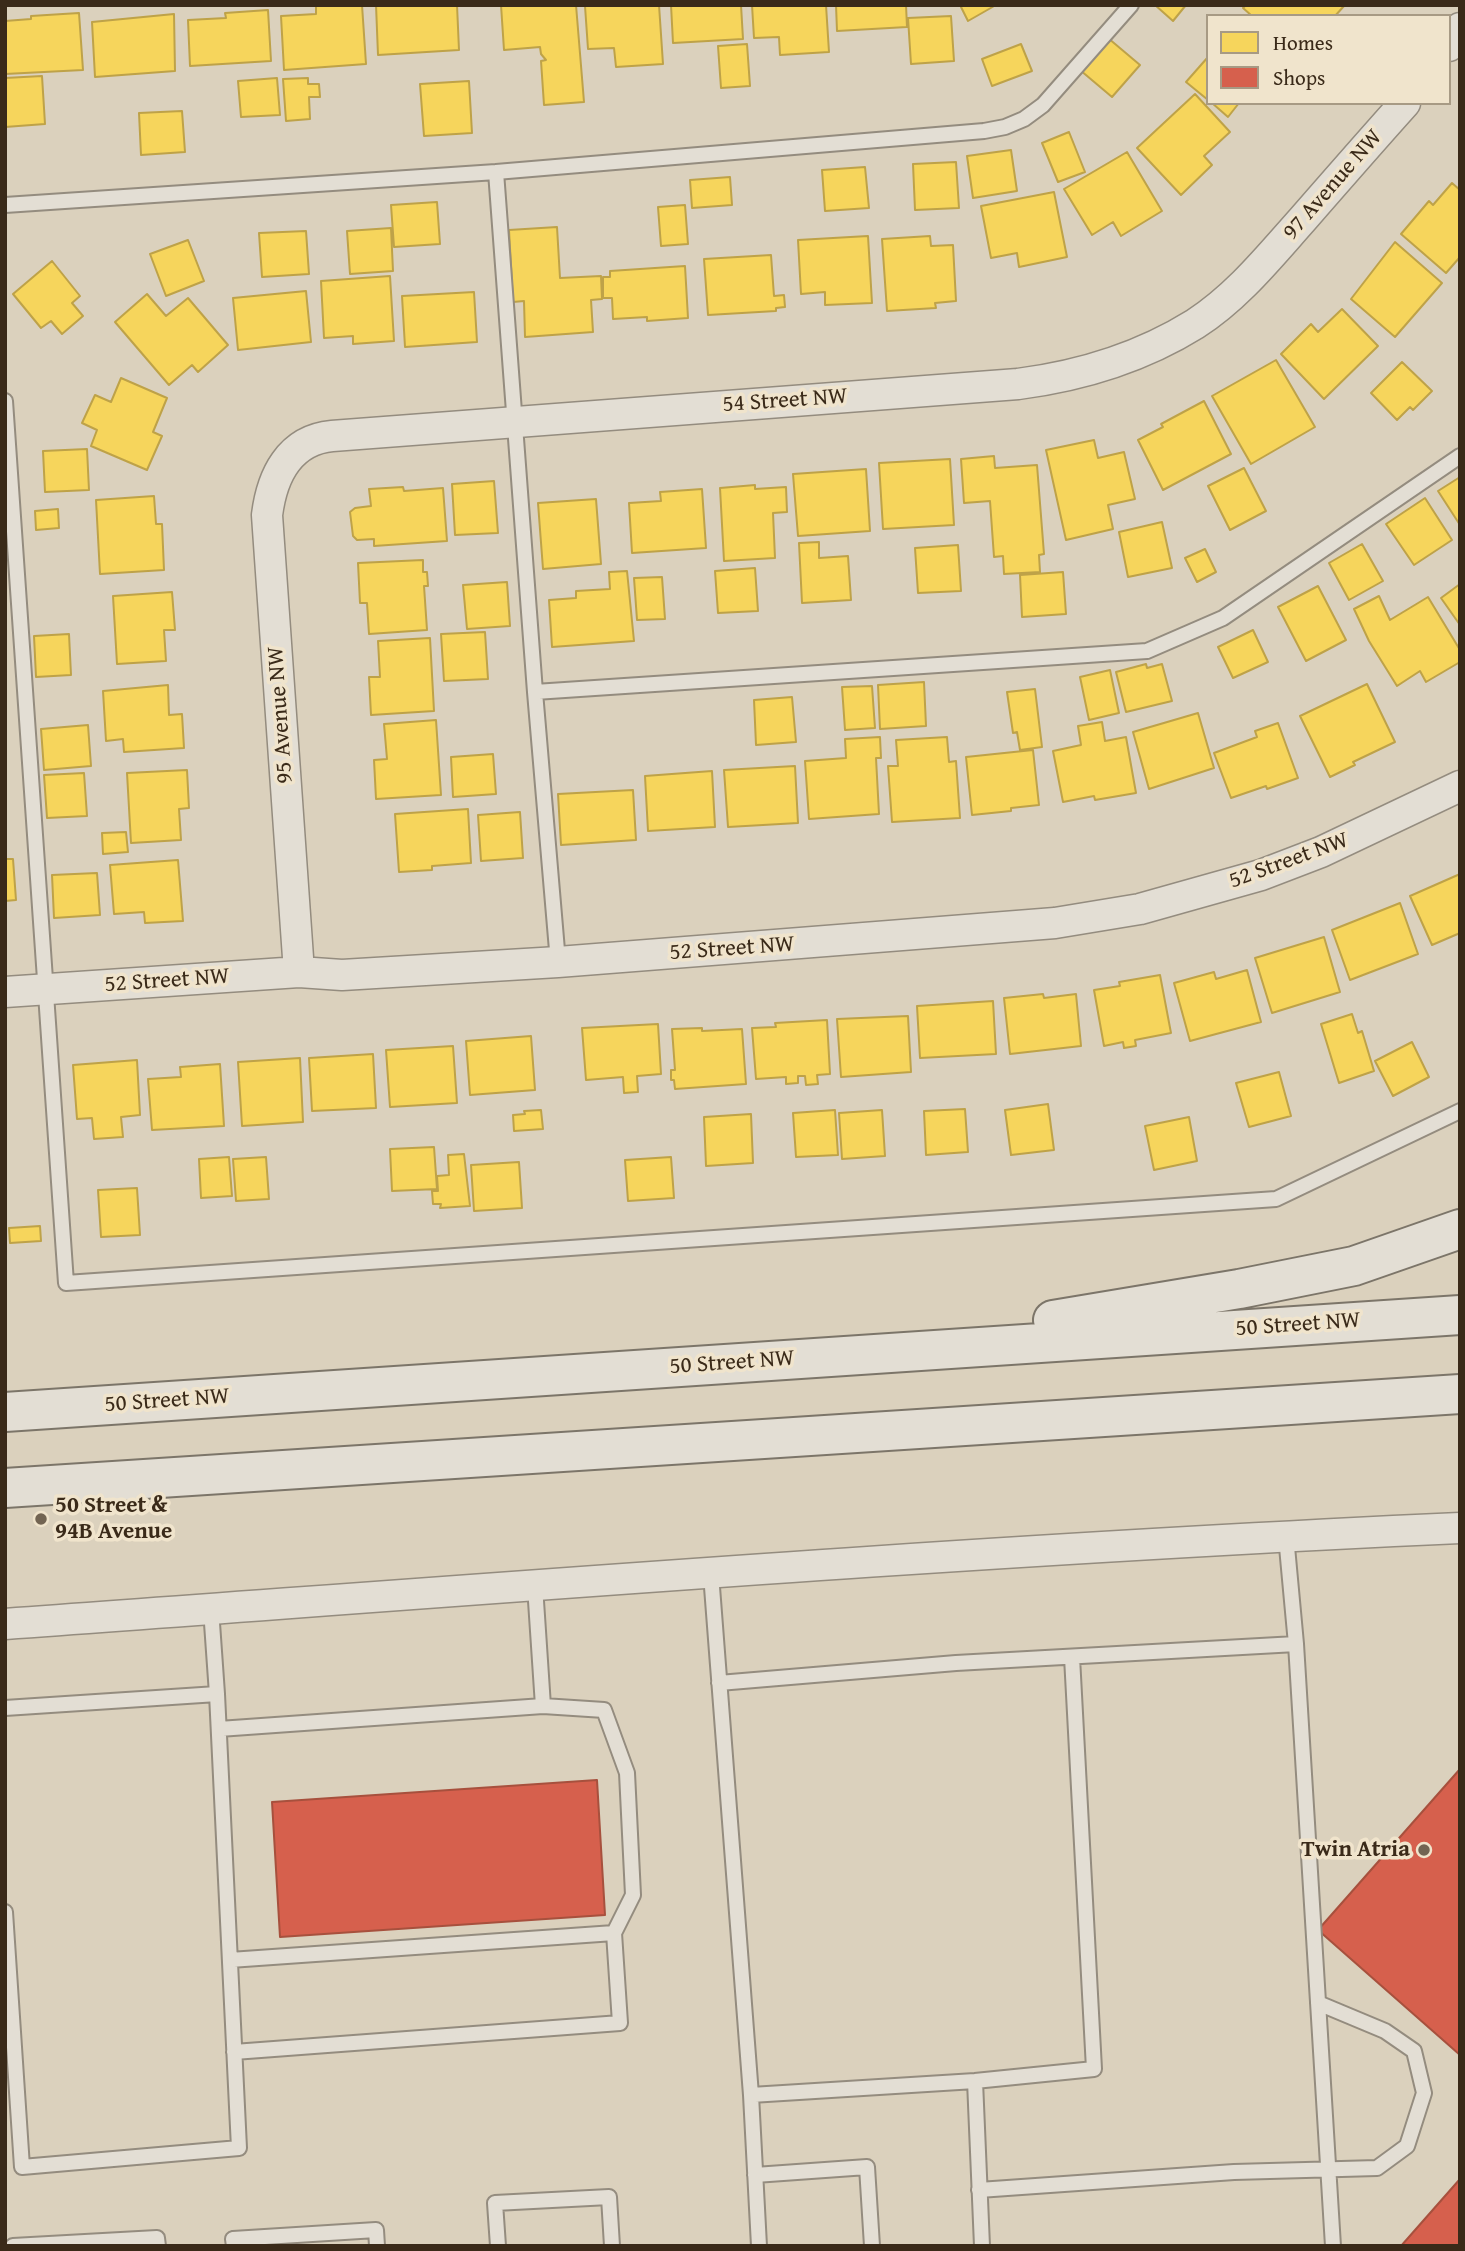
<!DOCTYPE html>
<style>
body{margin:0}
#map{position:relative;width:1465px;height:2251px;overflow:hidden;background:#dbd1bd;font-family:"Gentium Book Plus",serif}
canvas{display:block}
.frame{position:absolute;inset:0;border:7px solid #3a2a19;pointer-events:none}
.legend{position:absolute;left:1206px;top:14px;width:245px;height:91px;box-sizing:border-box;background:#f0e4cc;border:2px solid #a79a84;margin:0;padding:9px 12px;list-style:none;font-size:21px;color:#3a2a19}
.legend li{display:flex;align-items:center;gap:14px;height:35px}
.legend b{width:35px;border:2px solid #a79a84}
</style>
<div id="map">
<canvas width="1465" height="2251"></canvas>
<div class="frame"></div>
<ul class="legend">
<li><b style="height:19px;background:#f6d55c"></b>Homes</li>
<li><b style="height:19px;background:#d6604d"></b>Shops</li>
</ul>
</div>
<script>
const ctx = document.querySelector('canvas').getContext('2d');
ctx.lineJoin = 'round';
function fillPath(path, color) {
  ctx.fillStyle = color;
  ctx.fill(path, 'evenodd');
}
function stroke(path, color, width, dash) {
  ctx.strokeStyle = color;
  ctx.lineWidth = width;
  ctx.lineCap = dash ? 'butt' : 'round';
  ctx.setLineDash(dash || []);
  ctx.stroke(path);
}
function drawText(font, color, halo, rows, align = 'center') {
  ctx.font = font + ' "Gentium Book Plus",serif';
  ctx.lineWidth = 7;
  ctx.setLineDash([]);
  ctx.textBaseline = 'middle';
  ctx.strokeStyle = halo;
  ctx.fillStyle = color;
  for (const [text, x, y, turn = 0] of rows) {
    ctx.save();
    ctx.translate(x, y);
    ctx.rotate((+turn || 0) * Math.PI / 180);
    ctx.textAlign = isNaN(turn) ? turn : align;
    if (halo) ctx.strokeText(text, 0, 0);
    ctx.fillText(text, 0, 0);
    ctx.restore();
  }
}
const homes = new Path2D(`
 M362,5L366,64L284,70L281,16L316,14V6Z
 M376,5H457L459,50L378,55Z
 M501,5H576L584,102L544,105L541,61L546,60L541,54L540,47L504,50Z
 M659,5L663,64L616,67L614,48L588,49L585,6Z
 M671,5H741L743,39L673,43Z
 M752,5H826L829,52L780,55L779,37L754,38Z
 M836,5H906L907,27L837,31Z
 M960,5H996L968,21Z
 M1155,5H1186L1173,21Z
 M1246,5H1344V6L1335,16H1252L1243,8Z
 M268,10L271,61L190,66L188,20L226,18L225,13Z
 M79,13L83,70L5,74V21L31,19V16Z
 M174,14L175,71L95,77L92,22Z
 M951,16L954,61L911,64L908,18Z
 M1108,38L1140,65L1112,97L1080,70Z
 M747,44L750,86L721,88L718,46Z
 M1021,44L1032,71L992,86L982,59Z
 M1208,57V100L1186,82Z
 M42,76L45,124L5,127V78Z
 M277,78L280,115L241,117L238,81Z
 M308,78V84H319L320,97H309L310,119L286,121L283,79Z
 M469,81L472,133L424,136L420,84Z
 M1195,94L1230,132L1204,156L1212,165L1181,195L1137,148Z
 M1212,103H1239L1228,117Z
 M182,111L185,152L141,155L139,113Z
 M1069,132L1085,172L1058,182L1042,143Z
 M1011,150L1017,191L973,198L967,156Z
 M1127,152L1162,211L1121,236L1113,222L1092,235L1064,189Z
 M956,162L959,208L915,210L913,164Z
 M865,167L869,208L825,211L822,170Z
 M730,177L732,205L692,208L690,180Z
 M1452,183L1460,190V257L1446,273L1401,234L1429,201L1433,205Z
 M1054,192L1067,257L1019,267L1017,253L991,258L981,206Z
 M437,202L440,244L394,247L391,205Z
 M685,205L688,244L661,246L658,207Z
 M557,227L560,278L601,276L602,299L591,300L593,332L525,337L524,301L513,302L509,230Z
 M391,228L393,271L350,274L347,231Z
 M306,231L309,274L262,277L259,233Z
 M868,236L872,303L825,305V292L801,294L798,240Z
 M930,236L931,246L953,245L956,301L935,303L936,308L887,311L882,239Z
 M188,240L204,281L166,296L150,254Z
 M1395,242L1442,283L1395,337L1351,299Z
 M771,255L774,296L784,295L785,307L776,308V311L708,315L704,259Z
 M52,261L80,296L72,303L83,316L62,334L51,321L41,328L13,294Z
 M685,266L688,318L647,321V317L613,319L612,298H603V277H610V271Z
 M390,276L394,341L353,344V336L324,338L321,281Z
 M306,291L311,342L238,350L233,298Z
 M474,292L477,342L405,347L402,296Z
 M147,294L166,316L188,298L228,345L198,372L192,365L169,385L115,322Z
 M1342,309L1378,346L1324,399L1281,354L1311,324L1318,332Z
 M1276,360L1315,427L1251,464L1212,396Z
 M1402,362L1432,391L1413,410L1410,407L1397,420L1371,393Z
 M121,378L167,398L153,432L162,436L147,470L91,446L97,430L82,423L95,395L111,402Z
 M1204,401L1231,454L1163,490L1138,440L1163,427L1161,424Z
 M1094,440L1098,458L1124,452L1135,499L1108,505L1113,529L1066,540L1046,450Z
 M87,449L89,490L45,492L43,451Z
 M994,456L995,468L1037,465L1044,554L1039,555L1040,572L1004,574L1003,556L994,557L990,501L964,503L961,459Z
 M950,459L954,525L883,529L879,463Z
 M1244,468L1266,511L1230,530L1208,486Z
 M866,469L870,531L798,536L793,474Z
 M1460,477V525L1438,491Z
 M494,481L498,533L455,535L452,484Z
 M755,485V489L786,487L787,512L773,513L775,558L724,561L720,488Z
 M403,487L404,491L443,488L447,541L374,546V539L357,540L353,536L350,512L355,508L371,506L369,489Z
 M702,489L706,548L632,553L629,503L661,501L660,492Z
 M154,496L156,524H162L164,570L100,574L96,500Z
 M1425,498L1452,540L1414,565L1386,524Z
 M596,499L601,564L543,569L538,503Z
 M58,509L59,528L36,530L35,511Z
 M1162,522L1172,568L1128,577L1119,532Z
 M819,542V558L848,556L851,600L802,603L799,543Z
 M1362,544L1383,581L1349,600L1329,563Z
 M958,545L961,591L918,593L915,548Z
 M1205,549L1216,572L1197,582L1185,558Z
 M423,560V572H427L428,586H424L427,630L369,634L367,603H360L358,563Z
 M755,568L758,611L718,613L715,571Z
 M627,571L634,641L552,647L549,600L576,598V591L610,589L609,572Z
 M1063,572L1066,614L1022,617L1020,575Z
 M662,577L665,619L637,620L634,578Z
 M507,582L510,626L467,629L463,585Z
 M1460,584V625L1441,598Z
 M1318,586L1346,640L1306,661L1278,607Z
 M172,592L175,630H164L166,661L117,664L113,596Z
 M1379,596L1390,620L1428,597L1460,650V662L1426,682L1420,671L1397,686L1369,641L1354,609Z
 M1253,630L1268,662L1233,678L1218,647Z
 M485,632L488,679L444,681L441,634Z
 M69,634L71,675L36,677L34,636Z
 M430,638L434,711L371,715L369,677H380L378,641Z
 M1146,664L1147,668L1162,664L1172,701L1126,712L1116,672Z
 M1110,670L1119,713L1089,720L1080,677Z
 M924,682L926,726L880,729L878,685Z
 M1367,684L1395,742L1353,762L1355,765L1330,777L1300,716Z
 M168,685L169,715L182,714L184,748L124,752L123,739L106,741L103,691Z
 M872,686L875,728L845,730L842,687Z
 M1035,689L1042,747L1020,750L1017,732L1013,733L1007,692Z
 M792,697L796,742L756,745L754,700Z
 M1198,713L1214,768L1149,789L1133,732Z
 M436,720L441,795L376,799L374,760L387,759L384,724Z
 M1102,722L1105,741L1126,737L1136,793L1095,800L1094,796L1063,802L1053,751L1081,745L1078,726Z
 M1278,723L1298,778L1267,789L1266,786L1231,798L1214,753L1257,737L1255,731Z
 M88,725L91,766L44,770L41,729Z
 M880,737L881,758H876L879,814L809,819L805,761L846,758L845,739Z
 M947,737L949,762L956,761L960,818L892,822L888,766H898L896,740Z
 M1033,750L1039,805L1011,808V811L972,815L966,757Z
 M493,754L496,794L453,797L451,757Z
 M795,766L798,823L728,827L724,770Z
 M187,770L189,808L179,809L181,840L131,843L127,773Z
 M712,771L715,827L648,831L645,776Z
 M84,773L87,816L47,818L44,775Z
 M633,790L636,840L561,845L558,794Z
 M468,809L471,863L432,866V870L399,872L395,814Z
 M520,812L523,858L481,861L478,815Z
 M126,832L128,852L103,854L102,833Z
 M5,859H13L16,900L5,901Z
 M178,860L183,921L145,923L144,912L114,914L110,865Z
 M97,873L100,915L54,918L52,875Z
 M1460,874V933L1432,945L1410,896Z
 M1400,903L1418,954L1350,980L1332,930Z
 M1324,937L1340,992L1272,1013L1255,958Z
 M1247,970L1261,1022L1190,1041L1174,983L1214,972L1216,979Z
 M1160,975L1171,1033L1135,1040L1136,1046L1124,1048L1123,1042L1104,1046L1094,990L1120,986L1119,982Z
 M1043,994L1044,998L1076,994L1081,1046L1010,1054L1004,998Z
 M993,1001L996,1054L920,1058L917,1006Z
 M1352,1014L1358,1033L1362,1031L1374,1071L1339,1083L1321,1024Z
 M908,1016L911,1072L841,1077L837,1019Z
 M827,1020L830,1074L817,1075L818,1084L806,1085L805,1076H798V1083L786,1084V1077L756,1079L752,1028L776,1027L775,1023Z
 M658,1024L661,1074L637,1076L638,1092L624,1093L623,1077L586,1080L582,1028Z
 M702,1028V1031L742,1029L746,1084L675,1089L674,1080H671V1070H675L672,1029Z
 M531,1036L535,1090L470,1095L466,1041Z
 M1412,1042L1429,1077L1393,1096L1375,1061Z
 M453,1046L457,1103L390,1107L386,1050Z
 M373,1054L376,1108L312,1111L309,1058Z
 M300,1058L303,1122L242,1126L238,1062Z
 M137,1060L140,1115L121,1117L123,1137L94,1139L92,1118L77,1119L73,1065Z
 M220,1064L224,1126L152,1130L148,1079L181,1077L180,1067Z
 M1279,1072L1291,1116L1249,1127L1236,1083Z
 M1048,1104L1054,1150L1011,1155L1005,1110Z
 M965,1109L968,1152L926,1155L924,1111Z
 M541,1110L543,1129L514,1131L513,1115L525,1114L524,1111Z
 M835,1110L838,1155L796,1157L793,1113Z
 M882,1110L885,1156L842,1159L839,1113Z
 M751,1114L753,1163L706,1166L704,1117Z
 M1189,1117L1197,1161L1154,1170L1145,1126Z
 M434,1147L437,1189L392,1191L390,1149Z
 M464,1154L470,1206L440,1208L441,1204H433L432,1191H438L437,1176L449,1175L448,1155Z
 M229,1157L232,1196L201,1198L199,1159Z
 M266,1157L269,1199L236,1201L233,1159Z
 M671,1157L674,1198L628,1201L625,1160Z
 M519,1162L522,1208L474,1211L471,1165Z
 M137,1188L140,1235L101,1237L98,1190Z
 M40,1226L41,1241L10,1243L9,1228Z`);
fillPath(homes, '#f6d55c');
stroke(homes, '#bea248', 2);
const shops = new Path2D(`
 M1460,1769V2055L1318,1930Z
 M597,1780L605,1915L280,1937L272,1802Z
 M1460,2179V2246H1401Z`);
fillPath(shops, '#d6604d');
stroke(shops, '#a7503d', 2);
const service = new Path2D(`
 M496,172L535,692L558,962
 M5,205L496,172L984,131L1005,127L1024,119L1043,105L1131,5
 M5,401L66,1283L1276,1199L1460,1111
 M535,692L1147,651L1223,618L1460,456
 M1286,1536L1296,1644L1333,2246
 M711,1574L751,2095L975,2081L1094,2069L1072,1657
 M535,1586L543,1706
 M211,1609L217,1694
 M719,1683L956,1663L1296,1644
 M5,1708L217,1694L239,2148L22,2167L5,1912
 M219,1729L543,1706L604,1710L627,1773L633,1895L614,1933L230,1960
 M234,2052L620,2023L614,1933
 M975,2081L982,2246
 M751,2095L759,2246
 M755,2175L867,2167L872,2246
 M979,2190L1234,2172L1377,2168L1407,2146L1424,2093L1414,2051L1385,2031L1318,2003
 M13,2246L157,2238L158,2246
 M234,2246L233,2239L376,2230L377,2246
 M498,2246L495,2203L609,2197L612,2246`);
const minor = new Path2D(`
 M1449,46L1460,28
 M299,972L267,515C272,476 289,440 332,436L1018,384C1080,376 1142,357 1195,324C1237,297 1269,257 1302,220C1336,181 1370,142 1405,103
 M5,992L299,972L342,975L558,962L1055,923L1140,909L1261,875L1321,852L1460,786
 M5,1624C490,1589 974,1550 1460,1528`);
const secondary = new Path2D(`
 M1053,1320L1239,1289L1354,1266L1460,1229
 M5,1412L1460,1315
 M5,1488L1460,1394`);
stroke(service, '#948c7f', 18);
stroke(minor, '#948c7f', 33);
stroke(secondary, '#7c7569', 42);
stroke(service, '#e3ded4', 14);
stroke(minor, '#e3ded4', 30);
stroke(secondary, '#e3ded4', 38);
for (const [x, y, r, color] of [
 [41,1519,7,"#726452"],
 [1424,1850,7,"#726452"]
]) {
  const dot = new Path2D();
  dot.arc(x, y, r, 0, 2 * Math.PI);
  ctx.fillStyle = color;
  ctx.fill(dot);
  stroke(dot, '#f0e4cc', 2.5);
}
drawText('23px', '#3a2a19', '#f0e4cc', [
 ["97 Avenue NW",1333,185,-49],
 ["54 Street NW",785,401,-4],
 ["95 Avenue NW",281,715,-94],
 ["52 Street NW",1289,861,-20],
 ["52 Street NW",732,949,-4],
 ["52 Street NW",167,981,-4],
 ["50 Street NW",1298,1325,-4],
 ["50 Street NW",732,1363,-4],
 ["50 Street NW",167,1401,-4]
]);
drawText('bold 23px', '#3a2a19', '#f0e4cc', [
 ["50 Street &",55,1506],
 ["94B Avenue",55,1532],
 ["Twin Atria",1410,1850,"right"]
], 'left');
</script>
